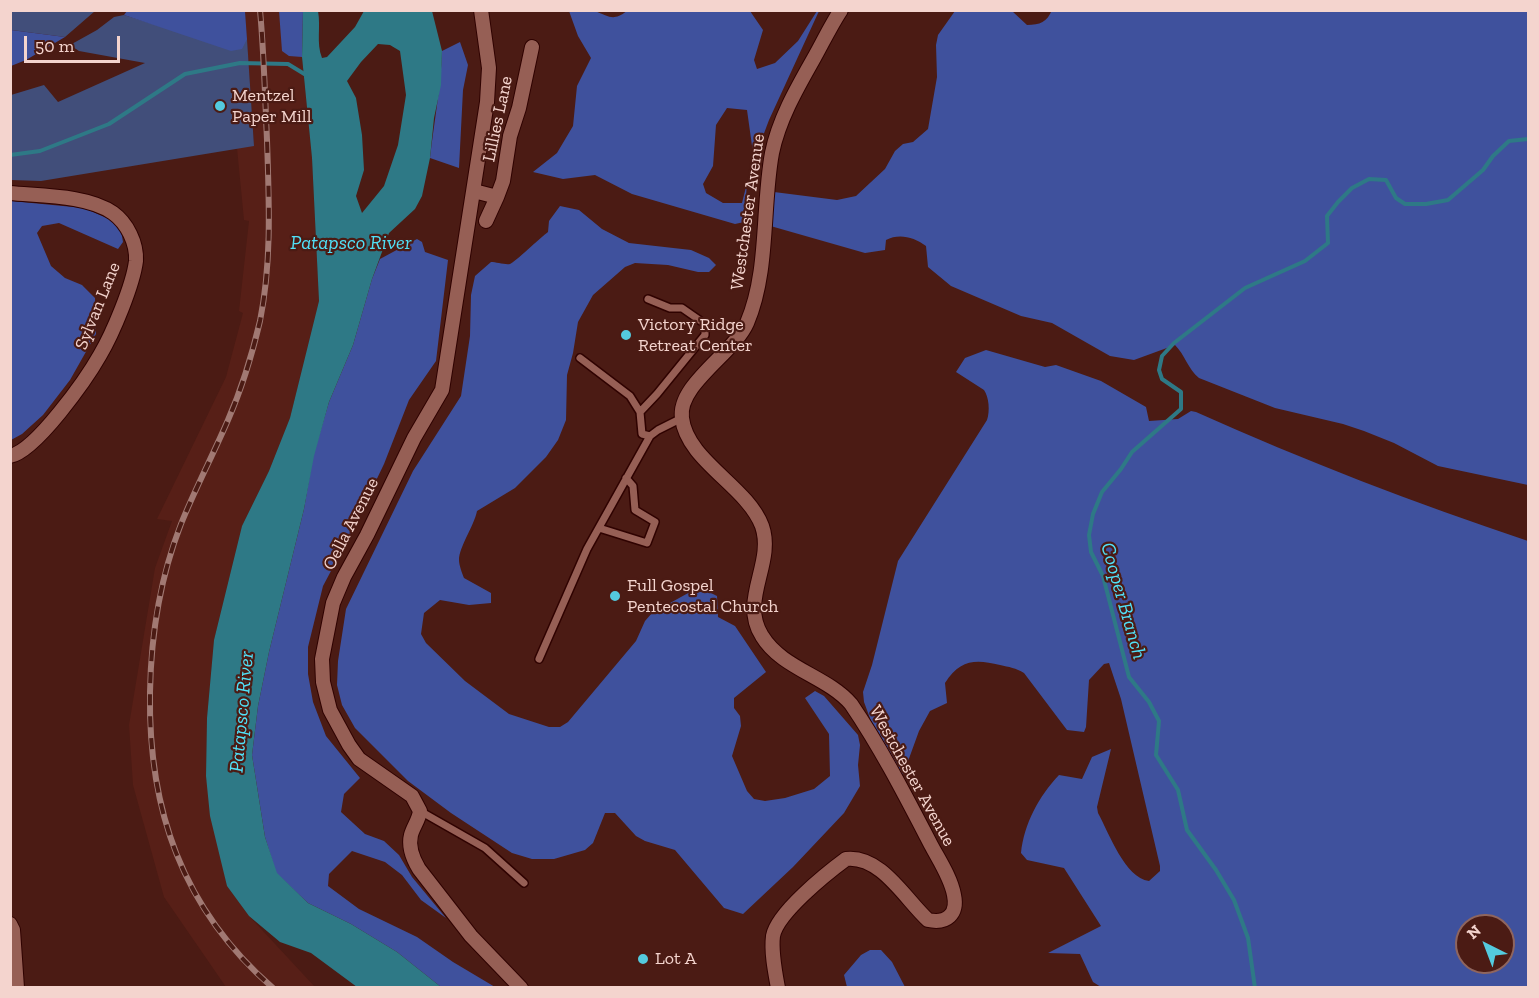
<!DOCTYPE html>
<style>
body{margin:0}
#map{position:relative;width:1539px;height:998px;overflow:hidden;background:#4b1b14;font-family:"Zilla Slab",serif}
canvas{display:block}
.frame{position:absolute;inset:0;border:12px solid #f4d4ce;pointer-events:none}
.north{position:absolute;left:1455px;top:914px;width:60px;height:60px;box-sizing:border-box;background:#4b1b14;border:2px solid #8f655e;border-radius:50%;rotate:318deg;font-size:16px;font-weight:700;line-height:24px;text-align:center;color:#f4d4ce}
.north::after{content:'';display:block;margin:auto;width:21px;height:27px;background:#54cade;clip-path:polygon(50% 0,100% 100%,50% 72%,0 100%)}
.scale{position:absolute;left:24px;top:36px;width:96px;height:27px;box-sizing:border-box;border:3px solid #f4d4ce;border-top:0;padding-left:8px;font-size:18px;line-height:21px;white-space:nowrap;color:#f4d4ce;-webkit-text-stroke:4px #4b1b14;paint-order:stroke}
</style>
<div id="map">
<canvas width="1539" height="998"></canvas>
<div class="frame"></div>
<div class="north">N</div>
<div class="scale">50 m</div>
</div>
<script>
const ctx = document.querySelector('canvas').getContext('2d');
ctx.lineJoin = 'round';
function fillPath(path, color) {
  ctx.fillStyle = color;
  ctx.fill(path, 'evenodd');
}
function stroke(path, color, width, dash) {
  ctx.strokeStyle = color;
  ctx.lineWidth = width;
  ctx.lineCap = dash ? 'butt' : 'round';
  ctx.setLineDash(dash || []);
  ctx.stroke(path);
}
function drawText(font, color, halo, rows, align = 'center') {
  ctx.font = font + ' "Zilla Slab",serif';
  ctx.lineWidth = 4.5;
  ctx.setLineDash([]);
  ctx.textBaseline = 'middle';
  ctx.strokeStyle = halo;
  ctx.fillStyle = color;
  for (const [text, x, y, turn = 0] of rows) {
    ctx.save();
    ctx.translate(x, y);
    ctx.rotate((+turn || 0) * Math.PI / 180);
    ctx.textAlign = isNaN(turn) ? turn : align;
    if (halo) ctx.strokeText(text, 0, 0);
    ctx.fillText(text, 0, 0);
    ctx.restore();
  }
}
fillPath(new Path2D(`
 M245,11H279L281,27L303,11L302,57L312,158L319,301L290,418L269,471L242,526L214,640L207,718L206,776L227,886L249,916L315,987H226L164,897L133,785L129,725L155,568L172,521L157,519L226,377L243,313L239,311L249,221L244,220L237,148L254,145Z`), '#571f17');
fillPath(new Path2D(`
 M11,11L94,10L95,11L65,37L11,30Z
 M124,15L198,38L228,24L247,39L254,146L41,181L11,180V95L44,85L58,102L145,63L79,51L70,45L97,30L114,17Z`), '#414e7a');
fillPath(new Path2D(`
 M1052,10L1528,11V485L1438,466L1394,443L1364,431L1343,424L1275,408L1199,378C1188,369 1185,355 1175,345L1134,360L1110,356L1052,323L1021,316L951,286L928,267L926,246C914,237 899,233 886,240L885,250L865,253L767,225L774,192L837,200L856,196L885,169L895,151L903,144L913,142L928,129L937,77L936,45L938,35L955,11H1012L1027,25C1040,25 1047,22 1052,10Z
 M127,11H245L247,39L242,49L231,51L124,15Z
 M279,11H303L302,57L289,56L282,51Z
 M569,11C577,10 587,9 594,11C610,16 612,22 627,11H750L763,30L754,60L757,69L775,63L798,41L817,11H819L769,120L754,160L747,110L727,108L716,125L713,166L703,184L706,193L723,203H742L747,183L744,222L735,224L632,194L595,175L563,179L533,172L557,153L573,126L577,86L591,58L578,36Z
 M11,30L65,37L26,60L11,66Z
 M460,42L468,65L463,90L459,168L430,158C434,122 441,87 442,51Z
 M11,201L84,208L120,224L123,242L118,249L59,223L42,226L37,233L51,266L65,278L82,285L95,298L96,334L70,380L43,415L22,434L11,440Z
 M560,206L579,210L602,229L629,243L691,250L709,258L716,265L709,272H698L668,265L635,263L625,267L593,295L578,322L573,353L567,375L566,420L558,440L546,457L515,488L477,511C474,526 459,547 459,560C459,565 462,573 464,578L491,593V603L469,605L440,600L424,613L421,634L426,643L465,681L509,714L549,727H560L568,722L636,641L645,621L652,613L690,592H709L717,596L718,617L735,626L766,672L734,698V708L740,716L741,726L732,756L747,791L754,799L765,801L785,798L814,789L830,776L829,734L805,698L815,691L824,696L858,735L860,745L858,765L860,786L844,813L793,867L743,914L724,908L675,850L645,841L636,836L615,813H605L593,843L585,850L554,859H532L512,853L451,813L408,781L355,728L342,705L337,685L338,661L346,609L413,471L461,396L470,336L471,295L475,276L491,262C496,262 505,265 510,264C514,263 541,237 548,232L549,221Z
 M417,239L422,242L425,252L448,260L436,361L409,400L384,464L348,539L323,586L308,647V674L313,702L326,736L360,778L344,794L341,812L365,834L384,841L399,855L412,877L446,918L421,900L402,875L385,862L352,851L329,874L328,886L359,909L417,937L453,962L495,987H441L397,952L351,924L308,903L276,873L265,837L252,755L258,706L269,652L304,509L313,456L329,402L353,345L372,279L380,259Z
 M986,350L1045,367L1056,365L1101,381L1146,407L1149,421L1178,419L1191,411L1196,412C1305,461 1415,503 1528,541V987H1101L1093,982L1080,954L1048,953L1101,926L1064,868L1027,860L1021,853C1024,824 1039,796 1059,775L1082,779L1092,757L1111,749L1097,807L1098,813C1109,833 1125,878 1149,881L1160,871V866L1121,699L1109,663L1104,664L1089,680L1086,727L1084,732L1067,730L1024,673C1016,668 1009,667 1000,665C976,659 960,659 945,683L947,703L930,711L919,731L903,775L871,721L864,702L863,692L872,665L898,561L987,420C990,411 989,397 984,390L956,372L965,358ZM1467,926H1503V962H1467Z
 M870,950H881L892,962L905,987H847L844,975L861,955Z`), '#3f519d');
fillPath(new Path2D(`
 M303,11H318C321,27 316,43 322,58L327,57L355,27L364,11H432L442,51L441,85L434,118L430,158L422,196L415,209L389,233L372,279L353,345L329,402L314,456L304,509L269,652L258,706L252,755L265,837L277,873L308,903L351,924L397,952L441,987H357L311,953L280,942L249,916L227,886L210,816L206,776L207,718L214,640L242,526L269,471L290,418L319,301L312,158L302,57ZM378,44L390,45L400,51L406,95L398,145L384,186L362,213L356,196L364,170L362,135L356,98L347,81L361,62Z`), '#2e7986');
stroke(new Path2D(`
 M10,155L40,151L109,124L185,74L240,63L288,64L306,75
 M1255,988L1248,938L1234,900L1216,870L1187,830L1178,790L1156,755L1159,721L1149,702L1129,677L1103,576L1091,552L1089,535L1093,514L1102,492L1121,469L1132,452L1181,409V392L1162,379L1159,370L1162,356L1174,343L1245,288L1305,261L1328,243L1327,216L1338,202L1352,188L1369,179L1386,180L1396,198L1405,204H1426L1448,200L1483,170L1493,156L1509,141L1528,139`), '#2e7986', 4);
const service = new Path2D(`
 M580,358L630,396L640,412L642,434L650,436L658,430L682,418
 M640,412L657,394L705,335V324L682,308H670L648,299
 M599,528L647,543L655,522L635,510L633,486L626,478
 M539,659L587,549L650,436
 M420,811L485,848L524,883`);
const minor = new Path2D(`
 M481,10L489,68L487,102L442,390L414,438L367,535L344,577L333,603L322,659L323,682L330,710L349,745L359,759L412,796L420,811C419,820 413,827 411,835C408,847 413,859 419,869L471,936L521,988
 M474,191L497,197L503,181L510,136L519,108L532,47
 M10,193C40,196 88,195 113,213C127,223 137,243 136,261C133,285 113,333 100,355C87,378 36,451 10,456
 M486,221L497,197
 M10,924L13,930L17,988
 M778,988C775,972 771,952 773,936C777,913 827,873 846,859C881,855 905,899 928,920C947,924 958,914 954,895C951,878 939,860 931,845C906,797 881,748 851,704C827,676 782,669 762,636C739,600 775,563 762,526C747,486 687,461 682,418C677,385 734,353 747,323C769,272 762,207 772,153C779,119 797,88 814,58C823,42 831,25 841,10`);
stroke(service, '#2f0200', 10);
stroke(minor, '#2f0200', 16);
stroke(service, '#965f55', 7);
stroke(minor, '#965f55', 14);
const rail = new Path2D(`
 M260,10C264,54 265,97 267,140C269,201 272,261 260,321C252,355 242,388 228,420C213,455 195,489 181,524C160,578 151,634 150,692C148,809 182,909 273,988`);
stroke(rail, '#a17973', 6);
stroke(rail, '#4b1b14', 4, [11]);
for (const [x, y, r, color] of [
 [220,106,6,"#54cade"],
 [626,335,6,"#54cade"],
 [615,596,6,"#54cade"],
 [643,959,6,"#54cade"]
]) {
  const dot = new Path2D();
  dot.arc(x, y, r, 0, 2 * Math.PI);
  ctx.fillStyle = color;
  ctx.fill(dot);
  stroke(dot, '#4b1b14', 2);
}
drawText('18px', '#f4d4ce', '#4b1b14', [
 ["Mentzel",232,96],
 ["Paper Mill",232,117],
 ["Victory Ridge",638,325],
 ["Retreat Center",638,346],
 ["Full Gospel",627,586],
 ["Pentecostal Church",627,607],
 ["Lot A",655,959]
], 'left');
drawText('18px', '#f4d4ce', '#4b1b14', [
 ["Lillies Lane",498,119,-78],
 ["Westchester Avenue",748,212,-82],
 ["Sylvan Lane",98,306,-68],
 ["Oella Avenue",351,524,-63],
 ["Westchester Avenue",912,776,61]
]);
drawText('italic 20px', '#51e0f7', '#4b1b14', [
 ["Patapsco River",351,243],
 ["Cooper Branch",1123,601,74],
 ["Patapsco River",242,712,-85]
]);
</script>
